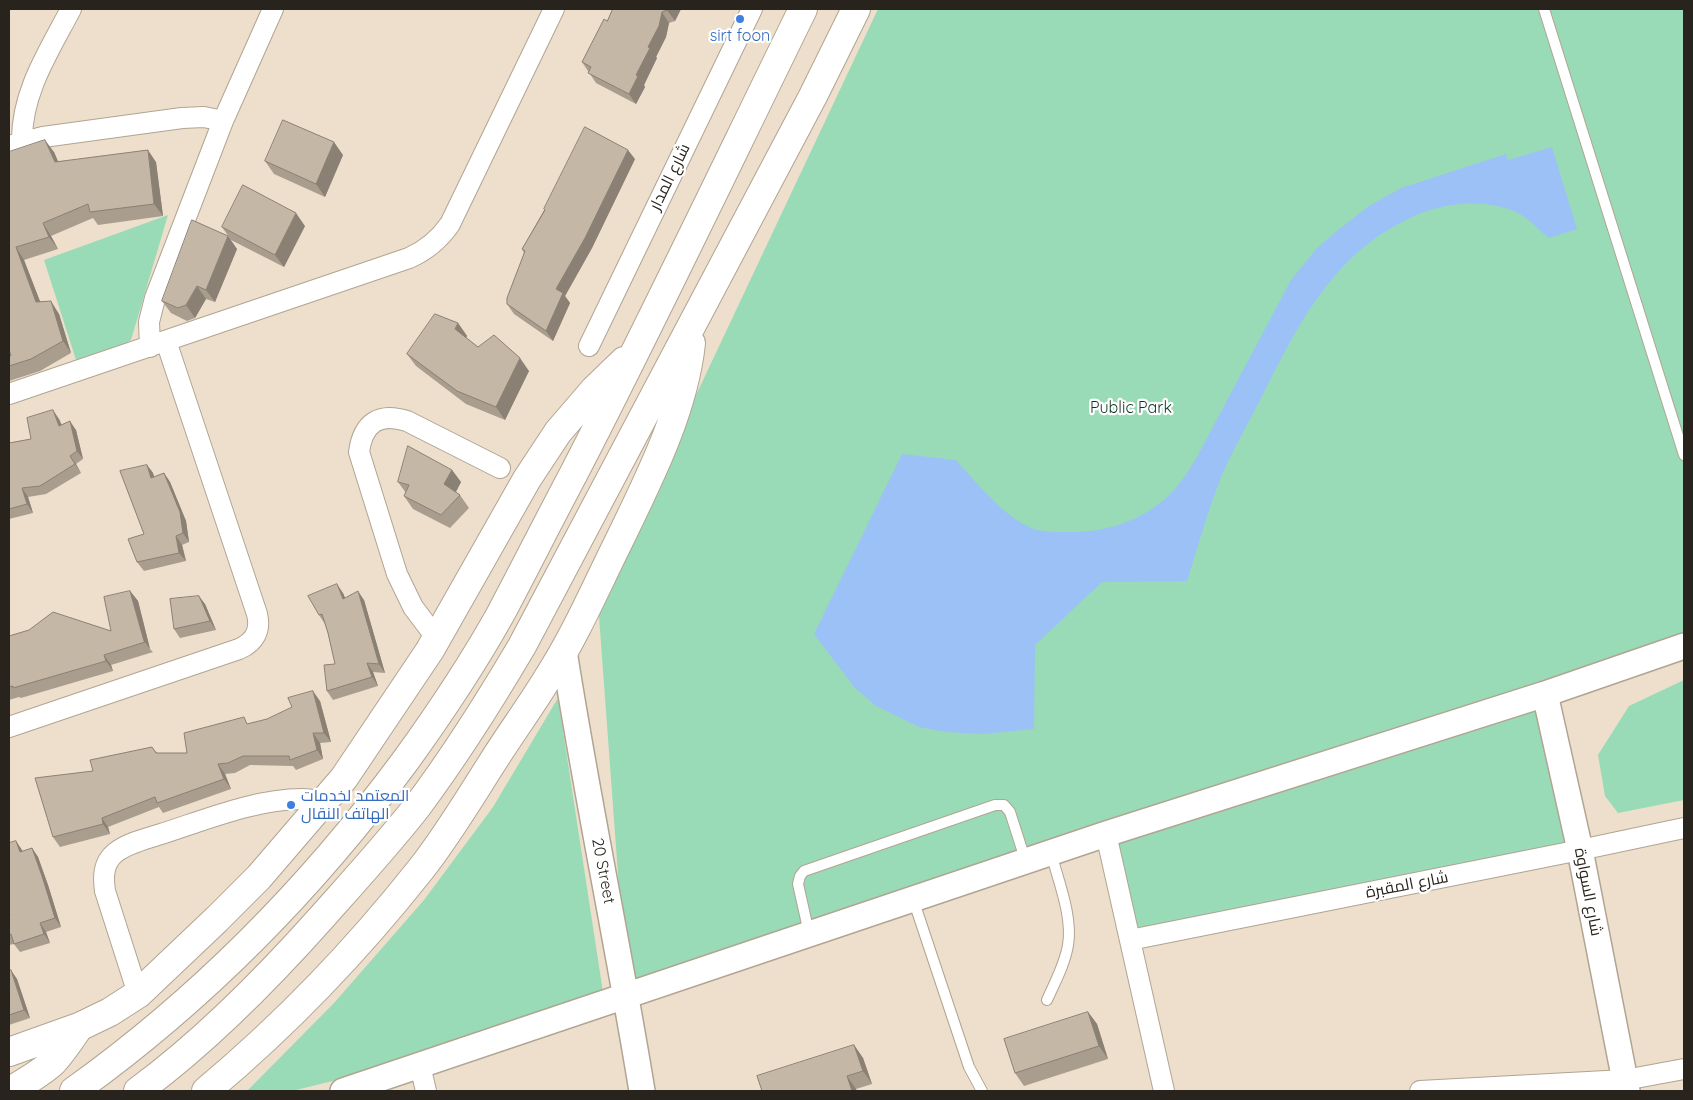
<!DOCTYPE html>
<meta charset="utf-8">
<style>
body{margin:0}
#map{position:relative;width:1693px;height:1100px;overflow:hidden;background:#eddfcc;font-family:Quicksand,sans-serif}
canvas{display:block}
.frame{position:absolute;inset:0;border:10px solid #28231c;pointer-events:none}
</style>
<div id="map">
<canvas width="1693" height="1100"></canvas>
<div class="frame"></div>
</div>
<script>
const ctx = document.querySelector('canvas').getContext('2d');
ctx.lineJoin = 'round';
function fillPath(path, color) {
  ctx.fillStyle = color;
  ctx.fill(path, 'evenodd');
}
function stroke(path, color, width, dash) {
  ctx.strokeStyle = color;
  ctx.lineWidth = width;
  ctx.lineCap = dash ? 'butt' : 'round';
  ctx.setLineDash(dash || []);
  ctx.stroke(path);
}
function drawText(font, color, halo, rows, align = 'center') {
  ctx.font = font + ' Quicksand,Cairo,sans-serif';
  ctx.lineWidth = 4.5;
  ctx.setLineDash([]);
  ctx.textBaseline = 'middle';
  ctx.strokeStyle = halo;
  ctx.fillStyle = color;
  for (const [text, x, y, turn = 0] of rows) {
    ctx.save();
    ctx.translate(x, y);
    ctx.rotate((+turn || 0) * Math.PI / 180);
    ctx.textAlign = isNaN(turn) ? turn : align;
    if (halo) ctx.strokeText(text, 0, 0);
    ctx.fillText(text, 0, 0);
    ctx.restore();
  }
}
fillPath(new Path2D(`
 M878,9H1684V646L1545,694L1580,850L1130,940L1106,835L627,996L598,603Z
 M168,215L131,340L111,352L85,363L76,360L44,260Z
 M1684,680V800L1618,813L1605,796L1598,755L1629,706Z
 M558,698L604,999L410,1054L397,1061L345,1078L292,1091H247L334,1003L424,900L493,807Z`), '#99dbb7');
fillPath(new Path2D(`
 M1552,147L1577,229L1549,238C1541,232 1534,224 1526,218C1503,202 1467,201 1442,207C1423,211 1409,218 1393,227C1329,263 1296,329 1264,392C1250,421 1232,450 1220,480C1207,513 1198,547 1187,581L1102,582L1035,645L1034,729L983,734L946,732L919,727L876,706L855,688L814,634L902,454L956,460C979,485 999,512 1029,527C1039,532 1056,532 1067,532C1103,533 1139,522 1166,498C1180,486 1189,470 1198,455L1291,280L1317,248L1343,226L1369,206L1401,188L1506,154L1508,160Z`), '#9bc1f7');
const service = new Path2D(`
 M1544,9L1684,455
 M913,899L969,1067L982,1091
 M809,933L798,884L800,876L804,871L995,805H1004L1010,812L1026,862
 M1047,1000C1055,982 1065,964 1068,945C1073,917 1058,880 1051,853`);
const minor = new Path2D(`
 M22,142C21,93 49,51 71,9
 M9,146L43,137L182,118L204,117L223,121
 M589,346L752,9
 M150,347L149,322L155,298L223,121L273,9
 M9,394L409,258C427,250 439,240 450,224L554,9
 M437,639L413,607L397,574L359,452C363,423 379,412 407,421L500,468
 M9,727L239,649C255,642 261,630 257,614L166,341
 M1106,834L1164,1091
 M1130,940L1580,850L1684,828
 M138,994L105,891C103,877 103,863 115,853C127,843 146,839 161,834C205,820 255,799 302,799C310,799 318,801 325,802
 M420,1065L426,1091
 M1420,1091L1625,1080L1684,1069`);
const tertiary = new Path2D(`
 M564,651C587,798 618,944 642,1091
 M1545,694L1580,850L1627,1091
 M343,1091L1106,834L1545,694L1684,646`);
const trunk = new Path2D(`
 M9,1052L79,1027L110,1012L138,994L217,919L259,877L344,778L430,650L527,479L558,432L595,389L624,361
 M10,1091C25,1082 40,1074 53,1062C63,1051 71,1039 79,1027
 M74,1091C201,1000 313,886 406,760C440,713 472,665 500,615C525,568 549,520 574,473C653,320 727,164 803,9
 M138,1091C206,1041 266,980 322,917C354,881 386,846 416,808C455,756 489,702 522,646L813,96L856,9
 M206,1091C285,1025 357,950 421,869C447,836 469,799 492,763C510,734 531,706 549,676C576,634 596,587 618,543C648,481 684,411 691,343`);
stroke(service, '#b1a492', 12);
stroke(minor, '#b1a492', 22);
stroke(tertiary, '#b1a492', 28);
stroke(trunk, '#b1a492', 30);
stroke(service, '#fff', 10);
stroke(minor, '#fff', 20);
stroke(tertiary, '#fff', 25);
stroke(trunk, '#fff', 28);
fillPath(new Path2D(`
 M613,9H681L675,21L669,23L666,37L656,57L657,58L644,85L645,87L636,104L596,83L582,62L607,21Z
 M9,152H54L58,161L156,162L163,216L98,225L93,218L51,236L58,249L24,260L40,302L59,314L71,353L40,371L9,381V355L11,356Z
 M343,155L325,197L274,174L265,161Z
 M635,159L592,248L565,296L570,303L553,341L514,314L507,304L524,253L522,249L544,210V209Z
 M305,226L284,267L231,240L222,227Z
 M228,236L237,249L215,302L206,299L195,318L187,321L171,313L162,301Z
 M458,323L467,336L466,338L478,347L529,371L505,420L466,404L416,366L407,354Z
 M59,419L62,425L76,430L83,459L76,464L81,473L46,494L28,497L33,513L9,519V443L31,439Z
 M147,465L153,473L154,477L164,473L170,482L186,521L189,542L182,545L186,561L144,571L137,562L144,534Z
 M452,470L461,482L456,492L460,495L469,508L450,528L413,509L404,496L406,493L398,482Z
 M130,591L138,601L150,649L153,652L111,665L113,671L21,698L19,697L9,700V636L111,631Z
 M343,593L345,598L364,600L385,673L373,672L378,686L333,700L327,691L335,664L328,633L325,624L319,615Z
 M205,604L216,630L180,638L174,629Z
 M320,701L331,742L320,743L323,759L296,770L293,766L250,765L235,773L225,774L231,789L163,813L159,807L108,827L110,834L60,847L53,837L93,771L152,747L157,753H187L248,724L267,719Z
 M16,841L23,852L32,848L38,857L48,885L61,927L46,932L50,943L20,952L14,944L9,945V916L10,915Z
 M9,971L17,979L30,1018L9,1025Z
 M1088,1012L1097,1024L1108,1059L1024,1086L1015,1073Z
 M854,1045L863,1058L872,1084L856,1089L762,1091Z`), '#a99d8e');
fillPath(new Path2D(`
 M668,9H681L675,21L667,10Z
 M662,12L669,23L666,37L656,57L657,58L644,85L645,87L636,104L629,94L648,47Z
 M45,140L54,152L63,174L55,162Z
 M334,142L343,155L325,197L316,184Z
 M148,150L156,162L163,216L154,204Z
 M628,150L635,159L592,248L565,296L570,303L553,341L546,331L556,289Z
 M296,213L305,226L284,267L275,255Z
 M43,223L51,236L58,249L49,237Z
 M228,236L237,249L215,302L206,290Z
 M16,247L24,260L45,314L36,302Z
 M197,286L206,299L195,318L186,305Z
 M51,301L59,314L71,353L63,341Z
 M458,323L467,336L464,342L455,329Z
 M520,358L529,371L505,420L496,407Z
 M53,410L59,419L65,435L59,426Z
 M70,421L76,430L83,459L77,451Z
 M70,456L76,464L81,473L75,464Z
 M147,465L153,473L157,487L151,478Z
 M452,470L461,482L453,497L444,484Z
 M164,473L170,482L186,521L189,542L183,533Z
 M22,488L28,497L33,513L27,504Z
 M176,536L182,545L186,561L179,553Z
 M337,584L343,593L349,608L343,599Z
 M130,591L138,601L150,649L145,642L144,641Z
 M358,591L364,600L385,673L379,664Z
 M199,596L205,604L216,630L210,621Z
 M104,655L111,665L113,671L106,661Z
 M367,663L373,672L378,686L372,677Z
 M313,691L320,701L331,742L324,733Z
 M313,733L320,743L323,759L317,750Z
 M218,764L225,774L231,789L224,779Z
 M102,818L108,827L110,834L103,824Z
 M16,841L22,850L26,861L20,852Z
 M32,848L38,857L48,885L61,927L55,918Z
 M40,923L46,932L50,943L44,934Z
 M11,970L17,979L30,1018L24,1010Z
 M1088,1012L1097,1024L1108,1059L1099,1046Z
 M854,1045L863,1058L872,1084L863,1071Z
 M847,1076L856,1089L857,1091H852Z`), '#8a8074');
const building = new Path2D(`
 M613,9H668L667,10L662,12L659,26L648,47L650,48L636,75L638,76L629,94L588,73L591,67L582,62L604,19L607,21Z
 M283,120L334,142L316,184L265,161Z
 M585,127L628,150L585,238L556,289L563,293L546,331L507,304V298L525,251L522,249L545,210L544,209Z
 M45,140L55,162L148,150L154,204L90,212L88,204L43,223L49,237L16,247L36,302L51,301L63,341L31,359L9,366V355L11,356L9,350V152Z
 M243,185L296,213L275,255L222,227Z
 M192,220L228,236L206,290L197,286L186,305L178,308L162,301Z
 M435,314L458,323L455,329L478,347L494,335L520,358L496,407L457,391L407,354Z
 M53,410L59,426L70,421L77,451L70,456L75,464L40,486L22,488L27,504L9,509V443L31,439L27,418Z
 M408,446L452,470L444,484L460,495L441,515L404,496L409,485L398,482Z
 M147,465L151,478L164,473L180,512L183,533L176,536L179,553L137,562L128,539L144,534L120,471Z
 M337,584L343,599L358,591L379,664L367,663L372,677L327,691L324,665L335,664L328,633L322,614L319,615L308,596Z
 M130,591L144,641L145,642L104,655L106,661L13,688V686L9,687V636L29,630L53,612L111,631L104,597Z
 M199,596L210,621L174,629L170,599Z
 M313,691L324,733H313L317,750L290,760L289,756H243L228,763L218,764L224,779L157,803L155,797L102,818L103,824L53,837L35,778L93,771L90,760L152,747L156,753H187L184,733L244,717L247,724L267,719L292,707L288,698Z
 M16,841L20,852L32,848L42,876L55,918L40,923L44,934L14,944L11,934L9,935V916L10,915L9,912V843Z
 M11,970L24,1010L9,1015V971Z
 M1088,1012L1099,1046L1015,1073L1004,1039Z
 M854,1045L863,1071L847,1076L852,1091H762L757,1076Z`);
fillPath(building, '#c5b7a5');
stroke(building, '#8a8074', 1);
for (const [x, y, r, color] of [
 [740,19,5,"#3f7fe0"],
 [291,805,5,"#3f7fe0"]
]) {
  const dot = new Path2D();
  dot.arc(x, y, r, 0, 2 * Math.PI);
  ctx.fillStyle = color;
  ctx.fill(dot);
  stroke(dot, '#fff', 2);
}
drawText('16px', '#366cbe', '#fff', [
 ["sirt foon",740,36],
 ["المعتمد لخدمات",301,796,"left"],
 ["الهاتف النقال",301,814,"left"]
]);
drawText('16px', '#28231c', '#fff', [
 ["شارع المدار",670,177,-64],
 ["20 Street",603,871,79],
 ["شارع المقبرة",1407,885,-11],
 ["شارع السواوة",1588,892,79]
]);
drawText('16px', '#0d3523', '#fff', [
 ["Public Park",1131,408]
]);
</script>
